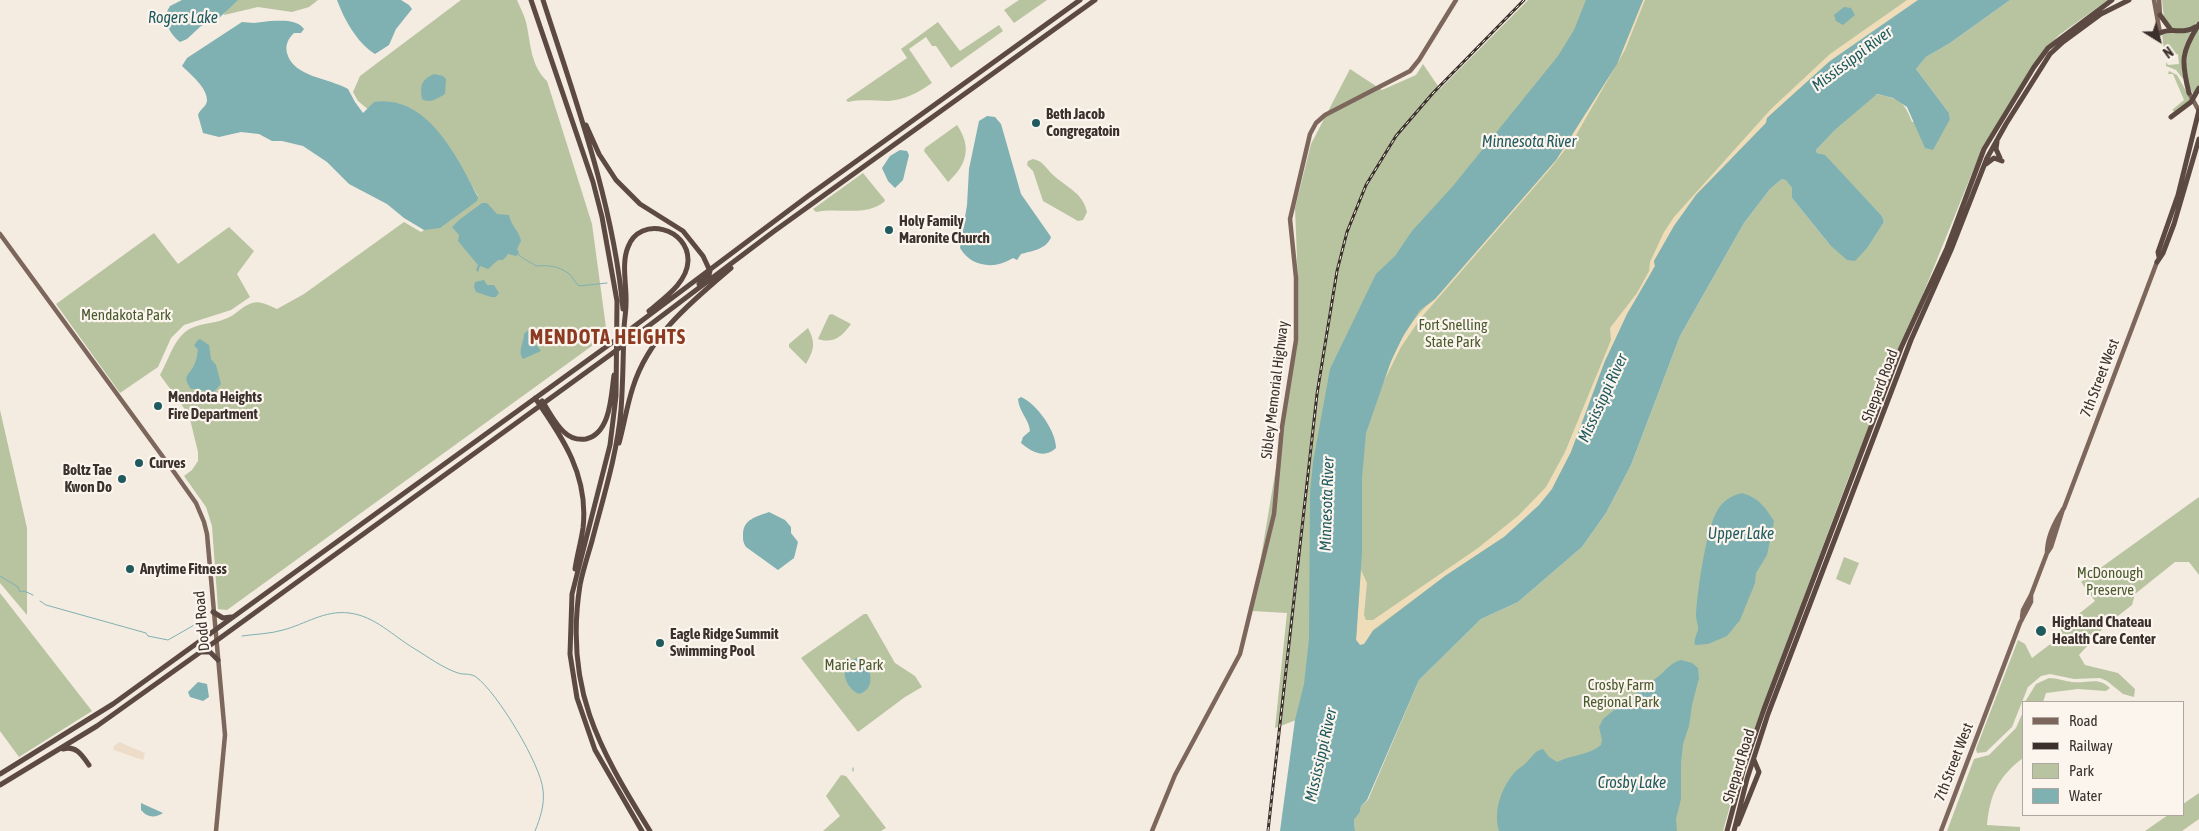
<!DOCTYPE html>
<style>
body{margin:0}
#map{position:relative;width:2199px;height:831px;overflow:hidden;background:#f4ebe1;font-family:"Asap Condensed",sans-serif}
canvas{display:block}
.legend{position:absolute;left:2022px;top:701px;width:162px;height:115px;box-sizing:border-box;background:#fbf5ee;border:1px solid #aea6a0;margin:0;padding:6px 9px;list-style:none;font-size:15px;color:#3b302b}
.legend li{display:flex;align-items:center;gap:10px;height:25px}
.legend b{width:25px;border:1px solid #aea6a0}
.north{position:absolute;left:2134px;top:15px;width:50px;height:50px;-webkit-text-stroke:4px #fbf5ee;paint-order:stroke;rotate:144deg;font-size:14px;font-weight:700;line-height:20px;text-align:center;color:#3b302b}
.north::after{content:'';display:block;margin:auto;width:18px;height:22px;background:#3b302b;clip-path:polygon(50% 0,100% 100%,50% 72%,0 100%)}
</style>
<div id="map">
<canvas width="2199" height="831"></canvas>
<ul class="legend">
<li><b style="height:6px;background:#7d675c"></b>Road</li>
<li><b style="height:6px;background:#3b302b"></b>Railway</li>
<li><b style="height:14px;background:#b8c4a0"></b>Park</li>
<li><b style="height:14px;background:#7fb0b2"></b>Water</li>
</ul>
<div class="north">N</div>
</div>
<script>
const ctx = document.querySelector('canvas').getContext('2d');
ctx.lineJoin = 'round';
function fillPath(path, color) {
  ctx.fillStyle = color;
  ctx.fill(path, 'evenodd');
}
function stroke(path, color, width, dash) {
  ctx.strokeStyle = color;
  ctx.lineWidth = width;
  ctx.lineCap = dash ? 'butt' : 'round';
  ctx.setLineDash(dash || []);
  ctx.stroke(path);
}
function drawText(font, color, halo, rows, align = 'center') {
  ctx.font = font + ' "Asap Condensed",sans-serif';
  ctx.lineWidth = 4.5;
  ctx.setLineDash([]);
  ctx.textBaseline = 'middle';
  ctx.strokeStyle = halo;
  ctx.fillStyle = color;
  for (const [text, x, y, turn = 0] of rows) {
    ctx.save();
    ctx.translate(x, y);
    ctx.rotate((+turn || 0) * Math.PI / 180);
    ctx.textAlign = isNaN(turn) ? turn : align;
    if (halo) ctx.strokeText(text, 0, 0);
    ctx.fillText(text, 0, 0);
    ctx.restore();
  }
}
fillPath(new Path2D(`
 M228,0H318L309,7L292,12L258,7L224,15Z
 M461,0H517C520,7 524,15 526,22C531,43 530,65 547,81L592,224L607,335L227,610L218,609L212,526L206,507L184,476L192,470L198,461V452L189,415L160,375C168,361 173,342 185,332C196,323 213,324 225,319C235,316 242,306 252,303C260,300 270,306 277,309L304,294L404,222L421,232L478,196L451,151L370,111L358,101L353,92L360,76Z
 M1019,0H1047L1014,23L1004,10Z
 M1528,0H1918L1830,61L1552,489L1336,705L1275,728L1287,613L1252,611L1296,348L1298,284L1295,208L1311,144L1350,69L1382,90L1416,75L1423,64L1440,89Z
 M2010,0H2108L2059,35L2041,54L1983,146L1848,479L1742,763L1723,831H1355L1354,820L1360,812L1361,806L1368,800L1419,680L1481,619L1518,602L1582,547L1606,513L1631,465L1680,336L1744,223L1770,189L1782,179H1786L1792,188V198L1830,245L1858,256L1868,247L1884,222L1882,216L1825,156L1817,153L1816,150L1835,130L1876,94C1898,99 1904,100 1912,122L1950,119L1949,113L1916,69L1926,57L1950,43Z
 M2162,0H2199V20L2190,29H2173L2164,19Z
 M938,22L960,51L999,25L1003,31L951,68L936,46H932L926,37L909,49L932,83C919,92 905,100 888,101C874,101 862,99 848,102L846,100L907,58L901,49Z
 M2199,26V85L2194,96C2181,72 2185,49 2199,26Z
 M2190,32L2191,34L2182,60L2183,79L2176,70L2166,66V62L2168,65L2179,64L2178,54L2167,55L2165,58L2162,34Z
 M2169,71L2177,75L2191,100L2175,112L2172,110L2184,100L2173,74H2168Z
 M957,125C972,147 967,165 948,182L924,151L925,148Z
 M1033,159C1043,161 1045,167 1052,174C1065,187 1083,192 1087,212L1083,220L1078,221L1043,201L1033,171L1027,165L1028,161Z
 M863,173L885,200L884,202C865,217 838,207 816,212L813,209Z
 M229,227L254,251L237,274L250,297L231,310L184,325L171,338L158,367L120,393L56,304L154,233L178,264Z
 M832,314L851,324C842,337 833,344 818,339L829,315Z
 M808,328C816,343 814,350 806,364L789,347V344Z
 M0,410L27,528V615L0,583Z
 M2199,497V575L2189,562H2175L2135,594L2132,605L2105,626L2079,655L2085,665L2118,673L2135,689L2134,697L2123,694L2107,681L2100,678L2074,679L2050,674L2041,676L2028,687L2012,727L1986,752L1977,753L1976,749L2018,640L2025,644L2032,658L2061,636V628L2095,601L2081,582Z
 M1844,557L1859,563L1850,585L1836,579Z
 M0,593L92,711L19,757L0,731Z
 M864,614H867L895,663L915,676L922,687L905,697L858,732L801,658Z
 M2049,678C2057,678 2064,681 2072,682C2087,684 2098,676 2110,688L2106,691L2078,689L2046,693L2043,702H2025L2036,684Z
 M2023,712V758C1998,777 1990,794 1987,825L2020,827V831H1947L1974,759L1989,755L2016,728Z
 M841,775L846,776L886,828L881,831H823L840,816L826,796Z
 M2199,793V819L2182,831H2145L2168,815H2183V804Z`), '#b8c4a0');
fillPath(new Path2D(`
 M1643,0H1645L1625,50L1575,137L1550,169L1420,319L1401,347L1383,383C1394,352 1408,319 1435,299L1556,160L1617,64Z
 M1907,0H1918L1830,61L1767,118L1766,123L1696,195L1674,226L1654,261L1655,266L1605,361L1571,452L1552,489L1539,505L1504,537L1445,576L1373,630L1364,645H1360L1356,640L1361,570L1367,583L1364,615L1366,620H1373L1478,548L1519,515L1546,487L1565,452L1611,340L1610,328L1637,293L1649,271L1650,262L1664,232L1674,217L1771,109L1830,54Z`), '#efdcb8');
fillPath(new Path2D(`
 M119,742L145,753L143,760L114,750L113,747Z`), '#ecdcc8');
fillPath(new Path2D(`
 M182,0H238L217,20L201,26L187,39L180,42C169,33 161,19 170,6Z
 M337,0H401L409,5L412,9L396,29L389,45L375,54C357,43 344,19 337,0Z
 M1586,0H1643L1617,64L1556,160L1435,299L1420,310L1403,336L1391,361L1366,433L1362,478V552L1356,640L1360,645L1364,644L1373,631L1445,576L1504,537L1539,505L1552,489L1571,452L1605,361L1627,314L1655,266L1654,261L1674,226L1696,195L1766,123L1767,118L1830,61L1918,0H2010L1950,43L1926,57L1916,69L1949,113L1950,119L1933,150L1925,148L1907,107L1893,98L1877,94L1835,130L1816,150L1817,153L1825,155L1882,216L1884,222L1868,247L1855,261L1847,260L1830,245L1792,198V188L1786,180L1782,179L1770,189L1744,223L1680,336L1631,465L1606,513L1582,547L1518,602L1481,619L1419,680L1367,800L1361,806L1360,812L1354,820L1355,831H1280L1295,720L1304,684L1309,639L1310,493L1313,462L1330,369L1376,274L1395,256L1412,231L1453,186L1558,56L1574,30Z
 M1844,7L1851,8L1855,15L1843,25L1836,21L1834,15Z
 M270,21C283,21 296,19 304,29L301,33H294C288,39 285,45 287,53C293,77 329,78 348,89L355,102L363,113L374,102C428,94 458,159 478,197L477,201L440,228L424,230L404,218L387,204L349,184L327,162L303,146L282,141H272L259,134L241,132L219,137L203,133L198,115C200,109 206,107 207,101C208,88 190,74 182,66L187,58L242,22L254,23Z
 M434,74L443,76L446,79L445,94C438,98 430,104 422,99C420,85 421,80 434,74Z
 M987,116L995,117L1001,124L1021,194L1051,237C1047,249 1032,251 1021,254L1017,260L1013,258C995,270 971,267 960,248L967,205L969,169L979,121Z
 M900,150L907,151L909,155L903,180L895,188L888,181L882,168L890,156Z
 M482,203H487L497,214L509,215C511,226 520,232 521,241L517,249L519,253L516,256L508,254L503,260H498L488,269L480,266L478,272L476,270L478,265L458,241L459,235L452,227L459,220Z
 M484,280L487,285H494L499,293L496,297H491L476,292L474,287L475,282Z
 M528,330L534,332L535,343L541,351L523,359C517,351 524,343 524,334Z
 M200,339L209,345L211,359L216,365L221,384L212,394L199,389H191C181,374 190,376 195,363C197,359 197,354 198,350L194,345L198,340Z
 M1021,397C1037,404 1056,431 1056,448C1045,459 1031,452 1021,443L1023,437L1030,431C1029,419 1019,412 1018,399Z
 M1742,493C1759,498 1765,507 1774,521L1767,555L1756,573L1755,583L1740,620L1727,636L1708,644L1695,645C1694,639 1696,636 1698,630C1699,626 1696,620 1696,615C1697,593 1706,531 1716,513C1722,501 1730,496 1742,493Z
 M769,512L785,520L791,527V533L798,542L794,558L778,570L746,547C743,542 743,540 743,535C743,519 756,517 769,512Z
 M856,658L866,663C872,674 874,690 859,694C848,689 842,677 846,666Z
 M1681,660L1692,663L1698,668L1699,678L1692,705L1689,726L1683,744L1681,763V799L1676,819L1677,831H1499C1493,811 1501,789 1514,773C1517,769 1522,767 1526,763C1533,756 1534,751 1543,749L1549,757L1557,762C1571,755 1589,755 1601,745L1602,740L1599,727L1603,719C1621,704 1640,690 1659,676C1666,670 1672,662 1681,660Z
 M198,682L207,684L209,697L203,701L190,697L188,692Z
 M141,803L163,813C155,818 148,818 141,810Z`), '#7fb0b2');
stroke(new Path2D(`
 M518,254C524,260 529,261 536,266C548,265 558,266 568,273C573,276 574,282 579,286L607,283
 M0,576L18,587L20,592L24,591L33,595
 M40,601L46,605L146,633L148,636L168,640L196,624
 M242,636C255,634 270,634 283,630C306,624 324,610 349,613C375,616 393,636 415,649C428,657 443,668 458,673C464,675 471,673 476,677C497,692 541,765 543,790C545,804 540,819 535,831
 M853,771V768`), '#7fb0b2', 1);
stroke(new Path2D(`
 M2154,0L2160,33
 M2159,0L2160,15
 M2189,93L2199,111
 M0,234L174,472L196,503L204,522L207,534L225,735L216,831
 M2047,553C2047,538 2055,521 2064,508L2157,262
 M2022,617L2023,610L2031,595L2047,553L2051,547L2063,509
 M1152,831L1175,775L1240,654L1274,514L1282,427L1296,340V278L1290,219L1310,134L1316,123L1325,115L1410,71L1419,60L1456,0
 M1941,831L2020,623L2031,602V595`), '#7d675c', 4.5);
stroke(new Path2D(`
 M531,0L593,182L602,217L617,301L616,396L610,445L572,594L570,654L577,698L595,750L642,831
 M543,0C576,102 613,202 623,309
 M2160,15L2171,30
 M2160,33C2172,27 2183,35 2195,27
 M2189,93C2181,61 2181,52 2199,24
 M2171,117L2191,102L2199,88
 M586,125L599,154L616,180L640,204L683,231L703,256L710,271L709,275L699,284
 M1997,142L1996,149L2000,158
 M1986,164L1994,158L2002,161
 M2159,257L2158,252L2178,195L2199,110
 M2157,262L2163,253L2174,224L2199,139
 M649,311C664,298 687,283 688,261C689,228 640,215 628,247C621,264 627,286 626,304C626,313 624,322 624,330C623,357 623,384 621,410C617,455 603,498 592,541C588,555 583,570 580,585C564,687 598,747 650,831
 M535,398C563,438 589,476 583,528C581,542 577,555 575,569
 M542,401C549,411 555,424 564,432C570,438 578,440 586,439C611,433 611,395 614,375
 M619,443C624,425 627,405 633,387C649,336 691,302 731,268
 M213,612L223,618L231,617
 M201,652H210L218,660
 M63,749C76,745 82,755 89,765
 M0,774L113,704L628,331L808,196L1080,0
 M0,785L97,726L216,641L610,355L773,232L1095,0
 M1738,824L1759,772L1754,760
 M1727,831L1744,767L1764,709L1901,348L1947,248L1984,149L2034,67L2048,48L2112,0
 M1734,831L1747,779L1768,714L1911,340L1951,250L1987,158L2006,124L2050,54L2063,42L2101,14L2129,0`), '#5c4a42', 5);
const rail = new Path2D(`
 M1268,831L1317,394L1337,271L1347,232L1366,185L1396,136L1433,93L1524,0`);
stroke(rail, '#3b302b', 3);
stroke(rail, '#fbf5ee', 1, [4]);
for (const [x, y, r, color] of [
 [1036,123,5,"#1f5a5e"],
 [889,230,5,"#1f5a5e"],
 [158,406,5,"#1f5a5e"],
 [139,463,5,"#1f5a5e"],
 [122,479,5,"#1f5a5e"],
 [130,569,5,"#1f5a5e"],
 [2041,631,6,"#1f5a5e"],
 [660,643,5,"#1f5a5e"]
]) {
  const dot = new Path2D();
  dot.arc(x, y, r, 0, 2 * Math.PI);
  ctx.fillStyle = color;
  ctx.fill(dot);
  stroke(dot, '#fbf5ee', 2);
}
drawText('bold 15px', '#3b302b', '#fbf5ee', [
 ["Beth Jacob",1046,114],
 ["Congregatoin",1046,131],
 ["Holy Family",899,221],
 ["Maronite Church",899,238],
 ["Mendota Heights",168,397],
 ["Fire Department",168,414],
 ["Curves",149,463],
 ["Boltz Tae",112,470,"right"],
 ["Kwon Do",112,487,"right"],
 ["Anytime Fitness",140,569],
 ["Highland Chateau",2052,622],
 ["Health Care Center",2052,639],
 ["Eagle Ridge Summit",670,634],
 ["Swimming Pool",670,651]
], 'left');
drawText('15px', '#4a5a2e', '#fbf5ee', [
 ["Mendakota Park",126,315],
 ["Fort Snelling",1453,325],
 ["State Park",1453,342],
 ["McDonough",2110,573],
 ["Preserve",2110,590],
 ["Marie Park",854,665],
 ["Crosby Farm",1621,685],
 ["Regional Park",1621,702]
]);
drawText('15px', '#3b302b', '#fbf5ee', [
 ["7th Street West",2100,378,-69],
 ["Shepard Road",1880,386,-69],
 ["Sibley Memorial Highway",1275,390,-83],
 ["Dodd Road",202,621,-95],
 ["7th Street West",1954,762,-69],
 ["Shepard Road",1739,766,-73]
]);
drawText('italic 16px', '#1f5a5e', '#fbf5ee', [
 ["Rogers Lake",183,18],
 ["Mississippi River",1852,59,-37],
 ["Minnesota River",1529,142],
 ["Mississippi River",1603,398,-65],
 ["Minnesota River",1327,504,-88],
 ["Upper Lake",1741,534],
 ["Mississippi River",1321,755,-77],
 ["Crosby Lake",1632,783]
]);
ctx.letterSpacing = '1px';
drawText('bold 20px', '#8c3b22', '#fbf5ee', [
 ["MENDOTA HEIGHTS",608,338]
]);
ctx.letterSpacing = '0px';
</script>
